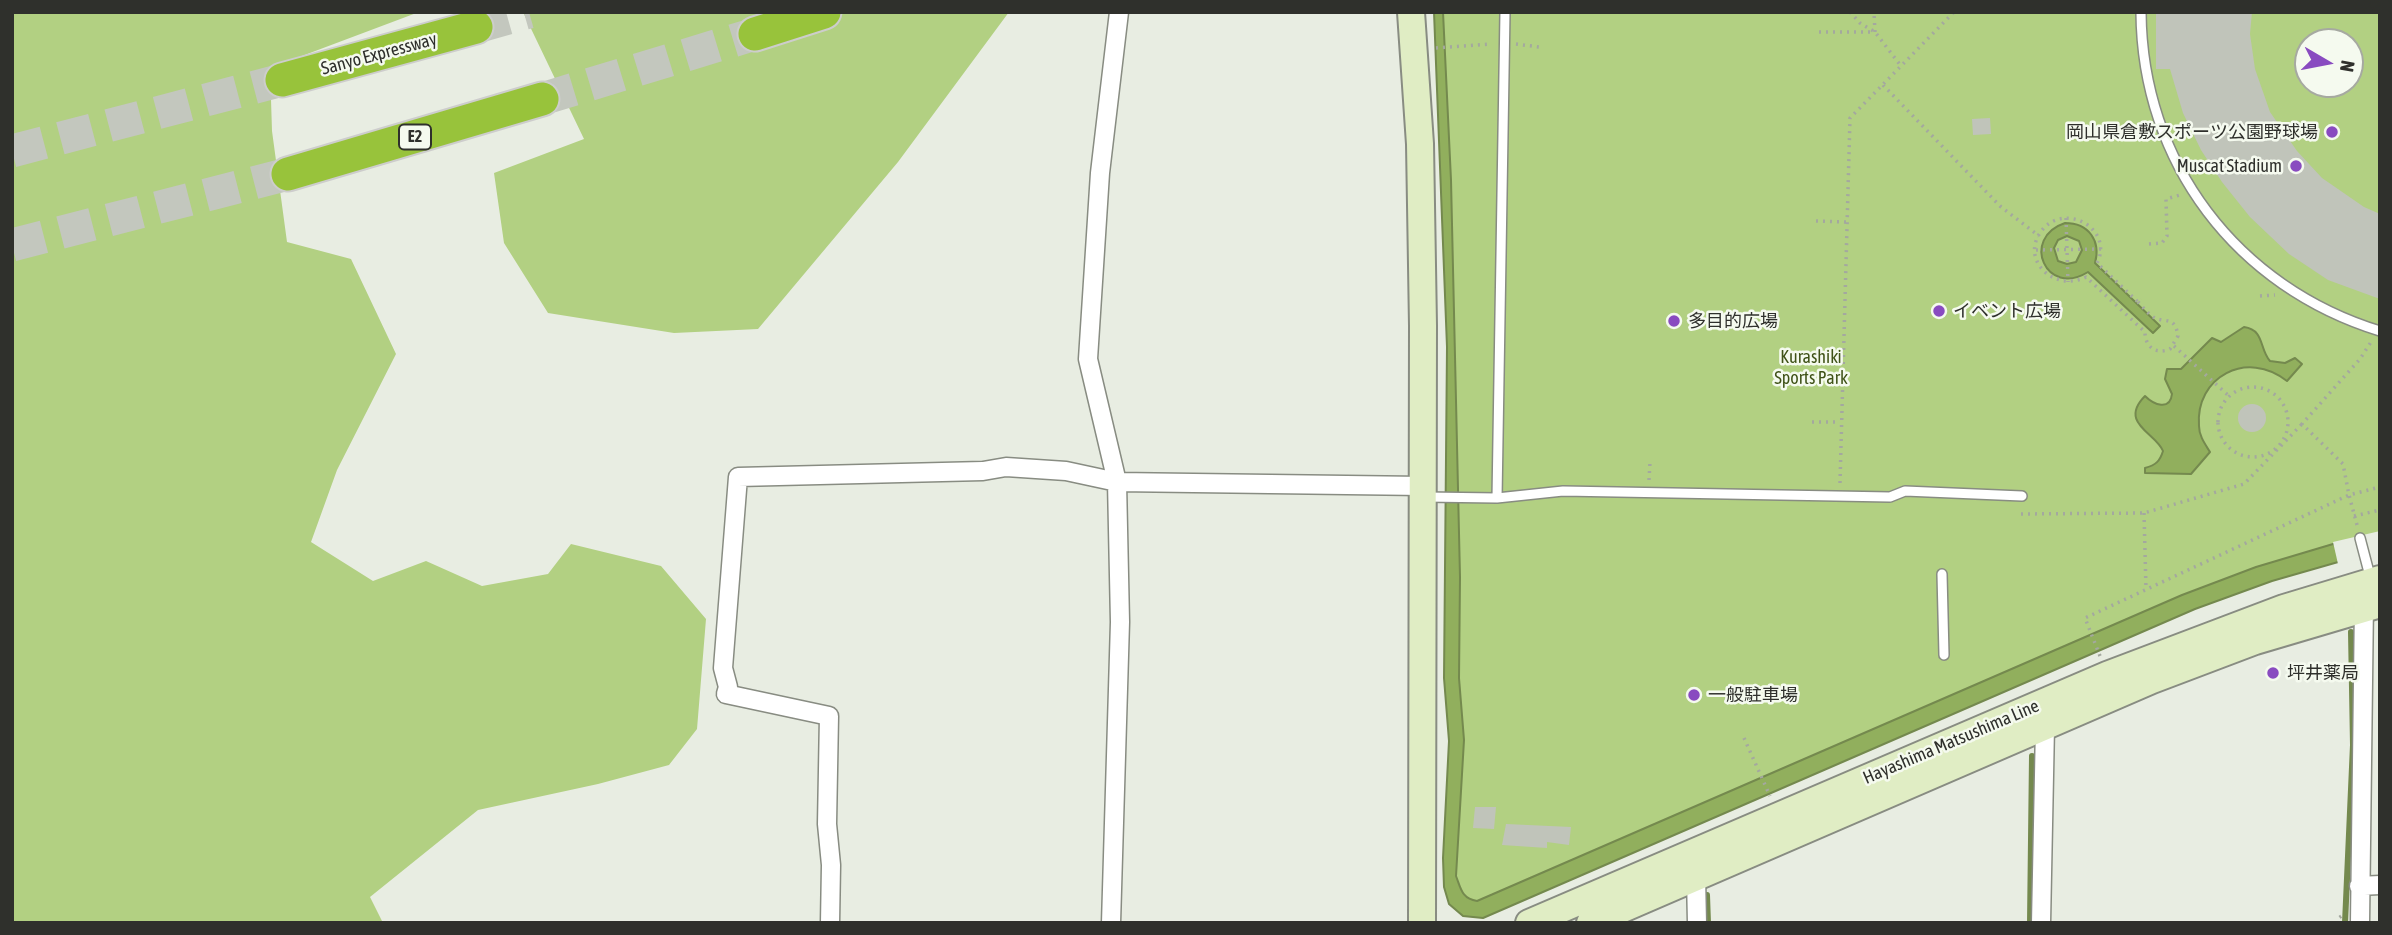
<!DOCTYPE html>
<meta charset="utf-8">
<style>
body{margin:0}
#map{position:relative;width:2392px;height:935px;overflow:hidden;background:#e8ede2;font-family:"Asap Condensed",sans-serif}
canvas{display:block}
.frame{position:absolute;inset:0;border:14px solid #2f302c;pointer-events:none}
.north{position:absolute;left:2294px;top:28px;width:70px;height:70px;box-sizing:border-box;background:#f5faef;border:2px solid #a6a9a1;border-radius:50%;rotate:100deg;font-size:19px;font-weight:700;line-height:28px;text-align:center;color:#2f302c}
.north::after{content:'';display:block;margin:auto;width:24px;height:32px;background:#894bc0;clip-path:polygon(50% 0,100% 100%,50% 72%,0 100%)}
</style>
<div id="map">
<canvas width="2392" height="935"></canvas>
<div class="frame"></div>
<div class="north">N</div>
</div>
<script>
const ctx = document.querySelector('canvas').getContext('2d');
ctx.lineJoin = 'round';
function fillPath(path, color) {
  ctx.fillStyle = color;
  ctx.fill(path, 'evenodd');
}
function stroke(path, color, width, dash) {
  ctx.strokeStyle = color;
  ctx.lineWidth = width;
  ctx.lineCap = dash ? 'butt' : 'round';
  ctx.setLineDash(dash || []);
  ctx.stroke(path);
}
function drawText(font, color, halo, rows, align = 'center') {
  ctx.font = font + ' "Asap Condensed","Noto Sans JP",sans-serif';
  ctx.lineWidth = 5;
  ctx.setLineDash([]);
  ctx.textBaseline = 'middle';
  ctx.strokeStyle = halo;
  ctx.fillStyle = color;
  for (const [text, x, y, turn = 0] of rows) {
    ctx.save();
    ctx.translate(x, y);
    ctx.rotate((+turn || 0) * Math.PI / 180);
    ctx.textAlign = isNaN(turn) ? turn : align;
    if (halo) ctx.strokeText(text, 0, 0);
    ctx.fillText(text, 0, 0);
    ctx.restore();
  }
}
fillPath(new Path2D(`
 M12,12H419L270,68L272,131L287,242L351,259L396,354L337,470L311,542L373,581L426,561L482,586L548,574L571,544L661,566L706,619L697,729L669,765L598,784L478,810L370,897L383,923H12Z
 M523,12H1009L898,162L758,329L674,333L548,313L504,243L494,173L584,139Z
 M1443,12H2380V533C2312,549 2247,571 2182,595L1477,901C1462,899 1461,889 1456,876L1464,740L1459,678L1460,577ZM2308,42H2350V84H2308Z`), '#b2d082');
const water = new Path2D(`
 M1434,12H1443L1451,180L1460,577L1459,678L1464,740L1456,876C1461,889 1462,899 1477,901L2182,595L2256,567L2333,544L2380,550L2272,581L2195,609L1483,918L1463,916L1449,904L1444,887L1443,858L1449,741L1444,678L1447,347Z
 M2065,223C2089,223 2101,241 2095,263L2160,326L2153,333L2088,272C2046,298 2020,238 2065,223ZM2067,236L2079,241L2082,250L2076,262L2067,264L2058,261L2054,248L2058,240Z
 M2244,327C2265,330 2259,349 2270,361L2285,363L2295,358L2302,364L2287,381C2247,349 2195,377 2199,426C2199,436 2205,444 2210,452L2191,474L2145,473V468C2156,465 2160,461 2163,451C2156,433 2118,423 2145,396C2154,405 2170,411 2172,394L2165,379L2167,369H2181L2212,338L2221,342Z`);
fillPath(water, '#91af5d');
stroke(water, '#74894e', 2);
fillPath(new Path2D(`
 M2380,531V554L2338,564L2333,542Z`), '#e8ede2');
stroke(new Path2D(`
 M1707,895L1708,923
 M2030,923L2032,756
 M2345,923L2353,745L2351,632`), '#74894e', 6);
fillPath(new Path2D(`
 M2156,12H2252L2250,34L2255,69L2270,112L2297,151L2322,178L2364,207L2380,214V299L2328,280L2289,254L2250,217L2222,182L2201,150L2183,113L2170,69H2156Z
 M1990,118L1991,134L1973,135L1972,119Z
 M2238 418a14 14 0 1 1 28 0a14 14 0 1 1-28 0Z
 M1475,807H1496L1494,829L1473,828Z
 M1506,824L1571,827L1569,845L1547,842V848L1502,845Z`), '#c0c4ba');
stroke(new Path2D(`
 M476,27L529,12
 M542,99L755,34
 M12,151L282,80
 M12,245L288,174`), '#c3c7be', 33, [33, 17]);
const lane = new Path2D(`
 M2141,12C2142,163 2237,287 2380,331
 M1425,497L1497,498L1563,491L1890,497L1905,491L2022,496
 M1497,498L1505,12
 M2360,538L2371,580
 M1942,574L1944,655`);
const street = new Path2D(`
 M1696,877L1697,923
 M2359,886L2380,885
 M830,923L831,865L827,824L829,716L726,694L728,687L723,668L738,477L983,471L1006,467L1066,471L1117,482L1423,486
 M1111,923L1120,622L1117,482L1088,359L1100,173L1119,12
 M2041,923L2045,726
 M2360,923L2364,601`);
const secondary = new Path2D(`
 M1411,12L1420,144L1423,326L1422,923
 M1529,923L2107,675L2284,608L2380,579
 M1590,923L2152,680L2255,641L2380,604`);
const highway = new Path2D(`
 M755,34L824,12
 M282,80L476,27
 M288,174L542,99`);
stroke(lane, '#888c82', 12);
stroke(street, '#888c82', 21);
stroke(secondary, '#888c82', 30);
stroke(highway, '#cdcdcc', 37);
stroke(new Path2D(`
 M1850,12L1860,23L1875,32L1901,66
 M1819,32H1875L1874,12
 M1516,44L1539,47
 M1436,48L1491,44
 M1883,85L2000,206L2039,236
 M2066,218L2068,282
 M1816,221L1846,222
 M2149,244L2162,243L2167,236L2166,199L2180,195
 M2036,250L2101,249
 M2260,296L2275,295
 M2138,302C2142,306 2149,315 2155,318C2166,323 2175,316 2178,336L2170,349C2156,355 2145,347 2145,332L2086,277C2053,293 2018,258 2043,229C2067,202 2114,230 2097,263L2138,302L2141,299
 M2174,346L2229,396
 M2218 422a35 35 0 1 1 70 0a35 35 0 1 1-70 0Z
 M1812,422H1840
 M1649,480L1650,462
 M1840,483L1850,118L1954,12
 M2144,513L2146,589
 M2021,514L2144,513L2244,484L2302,424
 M2354,516L2380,510
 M2357,525L2349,495L2380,487
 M2100,656L2085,618L2349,495L2343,464L2302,424L2360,359L2371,342
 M1744,738L1770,796
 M2337,923V919L2343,915`), '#a4a89f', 3.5, [2, 5]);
stroke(lane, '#fff', 9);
stroke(street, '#fff', 18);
stroke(secondary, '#e0edc4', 26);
stroke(highway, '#98c33b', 33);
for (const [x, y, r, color] of [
 [2332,132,7,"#894bc0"],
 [2296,166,7,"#894bc0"],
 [1939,311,7,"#894bc0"],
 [1674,321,7,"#894bc0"],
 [2273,673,7,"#894bc0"],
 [1694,695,7,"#894bc0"]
]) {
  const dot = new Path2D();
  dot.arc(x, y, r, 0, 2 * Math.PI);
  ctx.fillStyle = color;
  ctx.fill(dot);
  stroke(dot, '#f5faef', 2.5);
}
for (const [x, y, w] of [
 [415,137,32]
]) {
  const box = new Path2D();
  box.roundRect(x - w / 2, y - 12.5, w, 25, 5);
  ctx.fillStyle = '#f5faef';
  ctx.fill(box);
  stroke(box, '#2f302c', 2);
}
drawText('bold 16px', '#2f302c', null, [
 ["E2",415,137]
]);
drawText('18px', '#2f302c', '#f5faef', [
 ["Sanyo Expressway",379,54,-15],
 ["Hayashima Matsushima Line",1951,742,-23]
]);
drawText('18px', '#2f302c', '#f5faef', [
 ["岡山県倉敷スポーツ公園野球場",2318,132,"right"],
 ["Muscat Stadium",2282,166,"right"],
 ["イベント広場",1953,311],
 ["多目的広場",1688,321],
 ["坪井薬局",2287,673],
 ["一般駐車場",1708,695]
], 'left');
drawText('18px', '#3f5217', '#f5faef', [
 ["Kurashiki",1811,357],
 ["Sports Park",1811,378]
]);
</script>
